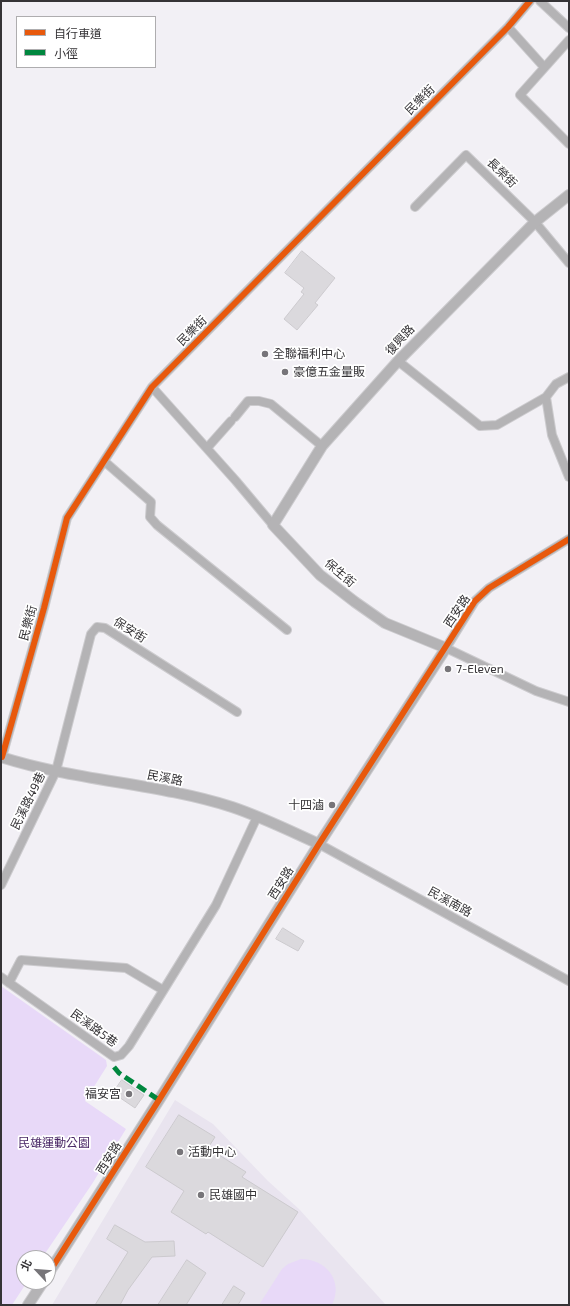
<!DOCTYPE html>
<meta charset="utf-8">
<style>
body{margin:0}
#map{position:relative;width:570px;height:1306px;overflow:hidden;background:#f2f0f5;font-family:"Exo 2","Noto Sans TC",sans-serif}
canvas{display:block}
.frame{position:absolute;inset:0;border:2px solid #353336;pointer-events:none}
.legend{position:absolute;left:16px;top:16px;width:140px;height:52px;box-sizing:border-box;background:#fff;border:1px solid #aeadaf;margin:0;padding:5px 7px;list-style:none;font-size:12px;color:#353336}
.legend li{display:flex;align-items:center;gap:8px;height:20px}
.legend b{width:20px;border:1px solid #aeadaf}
.north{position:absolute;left:16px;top:1250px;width:40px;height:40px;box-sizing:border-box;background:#fff;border:1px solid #aeadaf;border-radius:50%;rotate:296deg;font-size:11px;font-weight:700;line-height:16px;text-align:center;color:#353336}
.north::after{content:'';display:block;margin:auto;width:14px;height:18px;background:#777579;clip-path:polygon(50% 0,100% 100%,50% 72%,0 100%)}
</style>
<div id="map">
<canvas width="570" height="1306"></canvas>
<div class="frame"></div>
<ul class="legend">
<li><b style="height:5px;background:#e8590c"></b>自行車道</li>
<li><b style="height:5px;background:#00873e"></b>小徑</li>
</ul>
<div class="north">北</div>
</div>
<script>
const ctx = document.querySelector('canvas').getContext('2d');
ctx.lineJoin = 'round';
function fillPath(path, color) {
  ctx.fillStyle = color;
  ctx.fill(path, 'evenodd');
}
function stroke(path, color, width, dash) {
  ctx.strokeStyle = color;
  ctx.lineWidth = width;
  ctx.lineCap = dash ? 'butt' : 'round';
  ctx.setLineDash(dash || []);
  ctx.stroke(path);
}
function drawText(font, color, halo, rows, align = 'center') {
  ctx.font = font + ' "Exo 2","Noto Sans TC",sans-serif';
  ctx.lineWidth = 3.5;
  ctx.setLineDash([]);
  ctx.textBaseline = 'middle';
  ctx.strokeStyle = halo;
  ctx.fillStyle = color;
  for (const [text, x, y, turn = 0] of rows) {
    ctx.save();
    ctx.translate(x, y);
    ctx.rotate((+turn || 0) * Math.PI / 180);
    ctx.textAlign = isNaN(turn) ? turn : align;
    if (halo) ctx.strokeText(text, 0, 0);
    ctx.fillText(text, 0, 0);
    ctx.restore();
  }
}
fillPath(new Path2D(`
 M175,1100L213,1124L268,1181L299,1209L386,1305H52Z`), '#e9e4ef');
fillPath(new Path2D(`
 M1,986L106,1060L107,1066L85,1101L126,1129L92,1184L42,1258H24V1282H27L12,1305H1Z
 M301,1259C326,1259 344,1281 332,1305H259L282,1269L288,1264Z`), '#e8d9f8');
const building = new Path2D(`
 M302,251L335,278L315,303L318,305L297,330L284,319L304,294L301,292L304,288L285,273Z
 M283,928L304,941L298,951L276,939Z
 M122,1080L144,1095L135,1108L113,1093Z
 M179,1115L215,1137L208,1148L246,1172L242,1177L298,1212L263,1267L208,1232L206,1234L171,1212L184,1191L146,1167Z
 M115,1225L145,1242L174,1241L175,1256L152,1257L128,1290L120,1305H95L128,1252L107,1239Z
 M187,1260L206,1273L186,1305H158Z
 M234,1286L245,1293L238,1305H222Z`);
fillPath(building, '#dbd9dd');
stroke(building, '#cccace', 1);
const minor = new Path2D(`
 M540,1L569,28
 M508,27L544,67
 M569,40L520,95L569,144
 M415,207L466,155L535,222L569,263
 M398,361L480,426L497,425L546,397L556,384L569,377
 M152,387L236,481L273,525
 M546,397L552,435L569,477
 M235,417L248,401H259L271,404L322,446
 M207,448L231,421
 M104,461L151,502L150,517L157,525L287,630
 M569,539L489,588L475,601L446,648L536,691L569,702
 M2,757L44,608L67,518L152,387L508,27L530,1
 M319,844L569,981
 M1,885L56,771L91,634L97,627L105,628L237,712
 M1,977L114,1057L121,1055L129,1046L216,905L257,817
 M9,983L21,960L126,968L163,990`);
const tertiary = new Path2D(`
 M1,757C76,781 157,783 232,807C262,817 290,831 319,844
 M48,1274L159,1100L319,844L446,648L385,623L355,602L320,575L273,525L322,446L398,361L535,222L569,195
 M28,1305L43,1282`);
stroke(minor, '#cccbce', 10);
stroke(tertiary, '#cccbce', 12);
stroke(minor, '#b4b3b5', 8);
stroke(tertiary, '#b4b3b5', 10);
stroke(new Path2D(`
 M114,1067L119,1073L159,1100`), '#00873e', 5, [10, 5]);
stroke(new Path2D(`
 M2,757L44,608L67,518L152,387L508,27L530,1
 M48,1274L159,1100L319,844L475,601L489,588L569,539`), '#e8590c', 6);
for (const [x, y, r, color] of [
 [265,354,4,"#777579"],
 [285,372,4,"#777579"],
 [448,669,4,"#777579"],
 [332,805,4,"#777579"],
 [129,1094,4,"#777579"],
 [180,1152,4,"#777579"],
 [201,1195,4,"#777579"]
]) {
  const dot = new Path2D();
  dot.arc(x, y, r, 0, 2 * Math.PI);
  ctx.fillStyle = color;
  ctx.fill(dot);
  stroke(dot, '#fff', 1.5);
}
drawText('12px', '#353336', '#fff', [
 ["民樂街",420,100,-45],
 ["長榮街",502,173,44],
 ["民樂街",192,331,-45],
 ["復興路",400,340,-47],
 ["保生街",340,573,40],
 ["西安路",457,611,-56],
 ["民樂街",28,623,-75],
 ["保安街",130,630,32],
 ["民溪路",165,778,11],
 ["民溪路49巷",28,801,-64],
 ["西安路",281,883,-58],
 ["民溪南路",450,902,29],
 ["民溪路5巷",94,1028,36],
 ["西安路",109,1158,-58]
]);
drawText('12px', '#353336', '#fff', [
 ["全聯福利中心",273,354],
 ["豪億五金量販",293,372],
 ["7-Eleven",456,669],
 ["十四滷",324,805,"right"],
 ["福安宮",121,1094,"right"],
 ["活動中心",188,1152],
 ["民雄國中",209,1195]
], 'left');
drawText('12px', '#492766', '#fff', [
 ["民雄運動公園",54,1143]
]);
</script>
